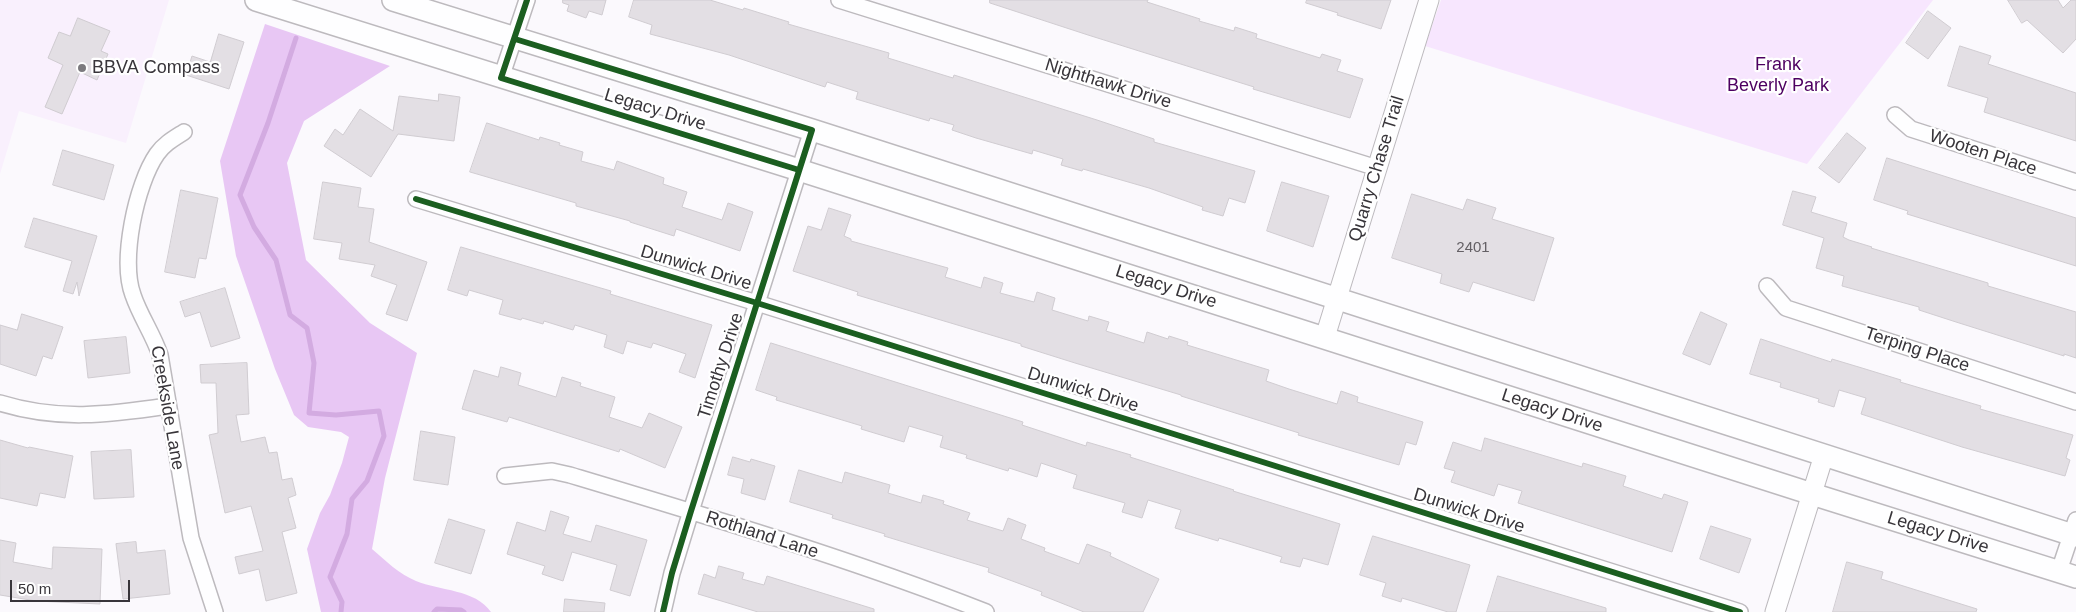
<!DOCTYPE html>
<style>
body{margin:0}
#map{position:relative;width:2076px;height:612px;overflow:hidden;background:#fbf9fd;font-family:Arial,sans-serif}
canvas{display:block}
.scale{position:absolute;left:10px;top:580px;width:120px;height:22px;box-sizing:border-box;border:2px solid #38353a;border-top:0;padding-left:6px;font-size:15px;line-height:18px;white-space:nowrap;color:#38353a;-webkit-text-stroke:4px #fff;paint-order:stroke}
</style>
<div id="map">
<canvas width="2076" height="612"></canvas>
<div class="scale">50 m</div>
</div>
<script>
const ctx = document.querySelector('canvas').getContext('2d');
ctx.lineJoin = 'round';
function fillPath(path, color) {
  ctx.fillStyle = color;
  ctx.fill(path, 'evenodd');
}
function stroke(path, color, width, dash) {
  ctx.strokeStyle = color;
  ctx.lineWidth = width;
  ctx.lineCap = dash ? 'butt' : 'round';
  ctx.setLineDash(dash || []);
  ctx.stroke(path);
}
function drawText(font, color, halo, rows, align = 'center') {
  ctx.font = font + ' Arial,sans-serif';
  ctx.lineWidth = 4.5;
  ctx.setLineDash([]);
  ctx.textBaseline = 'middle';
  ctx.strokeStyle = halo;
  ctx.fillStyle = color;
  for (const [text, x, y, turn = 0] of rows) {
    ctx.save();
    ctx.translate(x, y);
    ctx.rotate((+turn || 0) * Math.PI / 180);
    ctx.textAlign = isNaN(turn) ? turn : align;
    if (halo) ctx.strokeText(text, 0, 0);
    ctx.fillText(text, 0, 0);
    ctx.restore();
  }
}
fillPath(new Path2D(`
 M0,0H169L126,143L19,111L0,174Z`), '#f9f0fd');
fillPath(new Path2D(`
 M1441,0H1933L1807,164L1425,46Z`), '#f7e6fe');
fillPath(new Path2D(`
 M265,24L390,66L304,121L287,163L306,260L370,323L417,353L385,478L372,549C386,561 399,574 416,581C440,591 475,589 491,612H321L307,549L320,513L330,495L342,463L349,437L341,432L308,427L294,415L275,369L236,256L220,161Z`), '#e8c7f4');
stroke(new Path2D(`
 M296,38L268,123L240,195L254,227L276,260L290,315L307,328L314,363L309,413L336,415L379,411L384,436L367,481L352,499L347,534L330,577L342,602L341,612
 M434,612L437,609L461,610L464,612`), '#d3abe1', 5);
const building = new Path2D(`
 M563,0H606L602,15L589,11L586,18L567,11L569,5L563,3Z
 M634,0H710L743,10L744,8L789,22L788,24L889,53L888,58L953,78L954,75L1097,120L1154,139V142L1255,171L1245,203L1229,198L1223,216L1202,210L1203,207L1149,188L1083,169L1082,171L1061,165L1063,159L1033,150L1032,154L976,138L952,130L954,125L930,118L929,121L856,99L858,92L827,82L825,87L729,55L650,34L652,25L629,17Z
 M990,0H1148L1147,2L1200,19L1199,21L1234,31L1235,27L1257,34L1256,38L1320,58L1322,54L1341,60L1337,71L1363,79L1350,118L1253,89L1254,87L1088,35L990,3Z
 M1307,0H1391L1381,29L1337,15L1338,13L1306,3Z
 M2008,0H2058L2063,8L2071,0H2076V39L2063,53L2027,20L2022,23Z
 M1928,11L1951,28L1928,59L1906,43Z
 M78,18L110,31L101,51L108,54L97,80L80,72L62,114L45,107L63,65L48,58L59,32L70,36Z
 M219,34L244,42L229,89L186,75L192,56L210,62Z
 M1960,46L1991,56L1988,64L2076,93V141L1984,112L1988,98L1948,86Z
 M439,94L460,97L454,141L398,134L371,177L324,146L335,129L343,135L360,109L393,131L399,96L438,101Z
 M487,123L539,140L540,137L560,143L559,145L583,152L581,161L614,170L617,161L664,178L663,184L687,192L682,207L722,220L728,203L753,212L740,251L676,229L674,236L630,222V221L576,206V203L470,172Z
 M1847,133L1866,148L1839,183L1819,168Z
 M63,150L114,165L104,200L53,185Z
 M1887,158L2076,218V266L1907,214L1908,211L1874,200Z
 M323,182L361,188L358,207L374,209L369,242L427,262L407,321L386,314L397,285L371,276L375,265L339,259L342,243L314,239Z
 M1282,182L1329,196L1313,247L1267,231Z
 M181,190L218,198L206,259L199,258L195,278L165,272Z
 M1793,191L1816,197L1811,212L1847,223L1843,237L1849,240L1872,247L1871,248L1988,283V286L2076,312V358L2064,354V356L1956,322L1919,310V307L1842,286L1844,276L1816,268L1824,238L1783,225Z
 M1412,194L1463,210L1467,199L1496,208L1492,219L1554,238L1534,301L1473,282L1469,292L1440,283L1442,274L1392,258Z
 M829,208L851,215L844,236L851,239V241L948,268L945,277L981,288L984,277L1003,283L1000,293L1034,302L1037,292L1055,298L1052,310L1088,321L1089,316L1109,322L1106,331L1144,343L1147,332L1168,339L1169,336L1188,342L1187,345L1269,370L1266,381L1289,389L1337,404L1341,391L1358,397L1357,402L1423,422L1416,445L1406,442L1399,465L1298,435L1299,433L1181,396V395L1075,363L1021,346V344L857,295L858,292L793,271L808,226L821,230Z
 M34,218L97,236L79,296L77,282L73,294L63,291L72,261L25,247Z
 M461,247L611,291L610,294L712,325L695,378L679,372L686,354L653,343L651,348L627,341L623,354L604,347L607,335L575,325L573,330L544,321L543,324L522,318L521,320L499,314L503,300L469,290L467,296L448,290Z
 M225,288L240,338L211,347L200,312L185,317L180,302Z
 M1701,312L1727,324L1710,365L1683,354Z
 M22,314L63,327L52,359L43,356L36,376L0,364V325L17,330Z
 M126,337L130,373L88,378L84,341Z
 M1761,339L1831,362L1832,359L1862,368L1901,380L1900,382L1981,406L1980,409L2073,435L2066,458L2070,460L2065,476L1962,447L1861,414L1866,398L1839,390L1834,407L1818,402L1819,399L1780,387L1781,383L1750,374Z
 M771,343L1023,422L1022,425L1086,446L1087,442L1131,455L1130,457L1234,490L1233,491L1340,524L1328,565L1303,558L1300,567L1280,562L1282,557L1219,538L1218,541L1175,528L1181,510L1148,500L1142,518L1122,512L1125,503L1073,488L1077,475L1041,463L1037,477L1009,468L1008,471L966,458L967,455L940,447L943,436L909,426L904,442L861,429L862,426L776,400L777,397L756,390Z
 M247,363L249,414L236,415L241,442L265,437L269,453L277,452L282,480L292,478L296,495L288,498L296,528L282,532L297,593L266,601L259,569L239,574L235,557L263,551L251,506L225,513L209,435L218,433L216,383H201L200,365Z
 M501,367L521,373L518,385L556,397L562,377L581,383L580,386L615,397L609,417L642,428L649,413L682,427L665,468L620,449L619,452L509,417L507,422L462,409L474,370L498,377Z
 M421,431L455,437L448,485L414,480Z
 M1485,438L1582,467L1583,463L1626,476L1623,486L1662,499L1664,494L1688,502L1672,552L1518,503L1522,491L1498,484L1494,496L1451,482L1455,471L1444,468L1453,442L1481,451Z
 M0,440L28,448L29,447L73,456L65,498L40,493L37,506L0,498Z
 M131,450L134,497L94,499L91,452Z
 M733,457L750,462L751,459L775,466L765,500L741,493L744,479L728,475Z
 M799,470L842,483L845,472L890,485L888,493L921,503L923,495L944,501L943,504L970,513L967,520L1003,531L1008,518L1026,525L1021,539L1045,548L1044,551L1079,564L1087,544L1111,553L1110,556L1159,579L1143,612H1084L1041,595L1042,592L988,572L989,568L884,536L885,534L832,518L833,515L790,502Z
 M551,511L569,517L563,534L591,542L596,525L647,540L630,596L610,590L617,565L572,552L563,581L542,574L545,566L507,554L517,522L545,531Z
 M449,519L485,530L471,574L435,563Z
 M1711,526L1751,539L1739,573L1700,559Z
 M1373,536L1470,565L1456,612H1448L1402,598L1401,602L1382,596L1386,583L1360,575Z
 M0,540L16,543L13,562L52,569L53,547L102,549L100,604L36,601L0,595Z
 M136,542L137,553L165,550L170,594L123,599L116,544Z
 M1847,562L1883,572L1881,579L1977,609L1976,612H1833Z
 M719,566L744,573L742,579L764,585L767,576L874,609V612H758L698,594L704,574L715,578Z
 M1498,576L1606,608V612H1487Z
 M565,599L605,603L604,612H564Z`);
fillPath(building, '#e3dfe4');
stroke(building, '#d0ccd1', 1);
const minor = new Path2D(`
 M839,0L1377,168
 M501,78L527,0
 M1895,115L1911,129L2076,182
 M184,132C173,139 164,144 157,154C136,184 120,261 133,295C140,316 153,334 160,355L191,538L215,612
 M416,199L757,303L1740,612
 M1767,286L1786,308L2076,402
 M0,403C58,421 108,415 167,406
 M505,476L552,471L570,475C710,517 851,559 986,612
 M2059,571L2076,520
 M663,612L672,573L691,511L812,130`);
const tertiary = new Path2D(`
 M1325,337L1429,0
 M1775,612L1824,455`);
const secondary = new Path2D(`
 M256,0L799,170L1812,494L2076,577
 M393,0L812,130L2076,536`);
stroke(minor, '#bdbabe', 18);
stroke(tertiary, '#bdbabe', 21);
stroke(secondary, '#bdbabe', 24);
stroke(minor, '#fefeff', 15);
stroke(tertiary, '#fefeff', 19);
stroke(secondary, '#fefeff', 21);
stroke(new Path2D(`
 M527,0L501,78L799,170
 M515,39L812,130L691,511L672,573L663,612
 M416,199L757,303L1740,612`), '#1b5e20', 6);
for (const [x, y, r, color] of [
 [82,68,5,"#7c7a7e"]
]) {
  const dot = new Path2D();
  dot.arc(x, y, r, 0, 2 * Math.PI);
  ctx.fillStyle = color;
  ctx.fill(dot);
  stroke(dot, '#fff', 2);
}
drawText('15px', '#646065', null, [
 ["2401",1473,248]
]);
drawText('18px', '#4d0061', '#fff', [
 ["Frank",1778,65],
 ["Beverly Park",1778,86]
]);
drawText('18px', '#38353a', '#fff', [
 ["BBVA Compass",92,68]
], 'left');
drawText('18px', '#38353a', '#fff', [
 ["Nighthawk Drive",1108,84,17],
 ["Legacy Drive",655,110,17],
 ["Wooten Place",1983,153,18],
 ["Quarry Chase Trail",1377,169,-73],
 ["Dunwick Drive",696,268,17],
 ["Legacy Drive",1166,287,18],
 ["Terping Place",1917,350,18],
 ["Timothy Drive",721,366,-72],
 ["Dunwick Drive",1083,390,17],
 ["Creekside Lane",167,408,80],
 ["Legacy Drive",1552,411,18],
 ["Dunwick Drive",1469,511,17],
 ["Legacy Drive",1938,533,17],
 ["Rothland Lane",762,535,18]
]);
</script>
